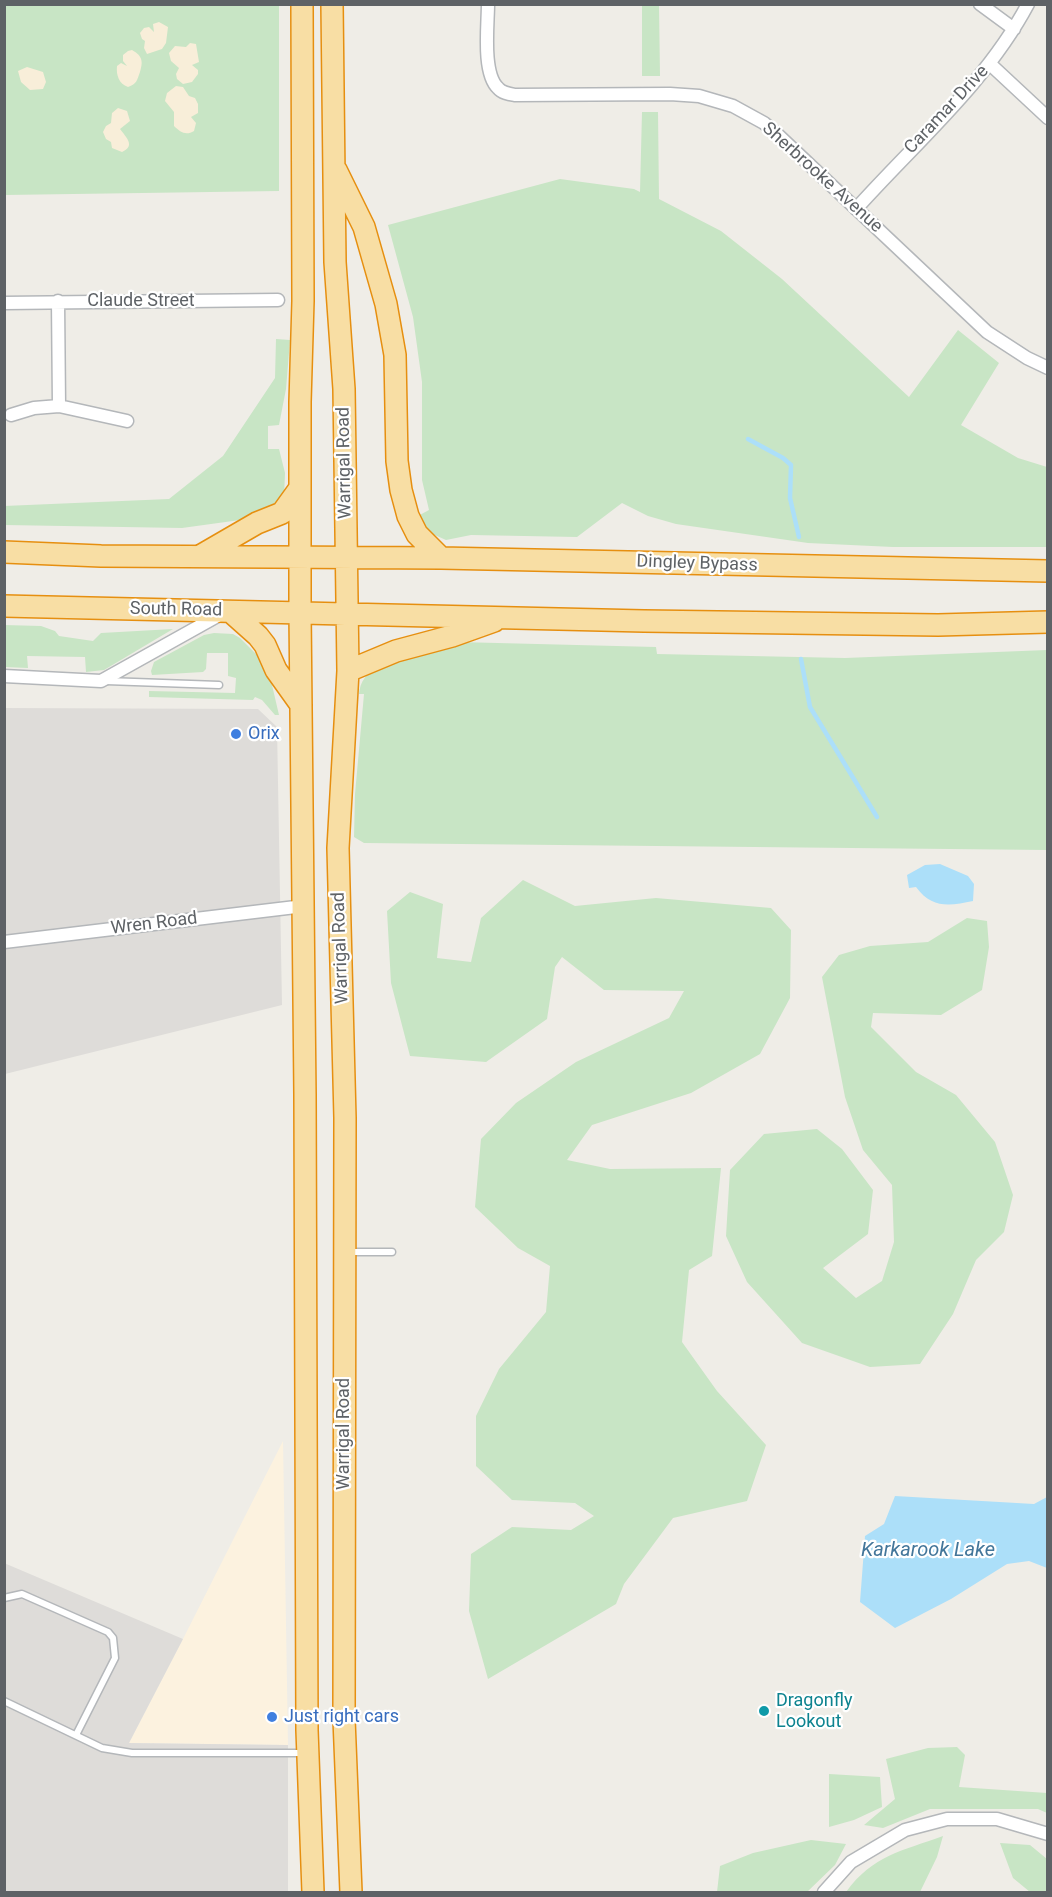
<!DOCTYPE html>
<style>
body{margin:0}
#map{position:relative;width:1052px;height:1897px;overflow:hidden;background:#efede7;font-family:Roboto,sans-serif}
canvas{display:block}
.frame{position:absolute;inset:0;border:6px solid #5e6266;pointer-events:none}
</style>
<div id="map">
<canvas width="1052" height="1897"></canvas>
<div class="frame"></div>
</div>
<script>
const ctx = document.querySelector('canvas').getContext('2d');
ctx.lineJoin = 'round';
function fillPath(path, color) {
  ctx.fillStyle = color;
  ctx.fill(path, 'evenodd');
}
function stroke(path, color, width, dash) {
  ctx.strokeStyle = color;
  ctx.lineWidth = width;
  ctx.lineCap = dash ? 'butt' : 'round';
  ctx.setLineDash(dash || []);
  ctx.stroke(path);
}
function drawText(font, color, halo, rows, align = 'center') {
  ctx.font = font + ' Roboto,sans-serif';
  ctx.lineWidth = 4.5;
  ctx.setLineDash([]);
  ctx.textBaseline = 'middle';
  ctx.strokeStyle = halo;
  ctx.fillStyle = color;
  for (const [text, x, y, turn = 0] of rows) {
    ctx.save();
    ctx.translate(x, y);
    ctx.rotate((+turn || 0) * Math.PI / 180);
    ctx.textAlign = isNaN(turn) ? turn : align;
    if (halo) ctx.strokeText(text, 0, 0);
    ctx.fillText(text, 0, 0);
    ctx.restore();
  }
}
fillPath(new Path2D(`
 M283,1441L288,1745L129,1743L183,1639Z`), '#fcf2df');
fillPath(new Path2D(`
 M4,708L258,709L277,727L282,1005L5,1074Z
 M4,1563L183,1639L129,1743L288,1745V1892H5Z`), '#dedcd9');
fillPath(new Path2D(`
 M4,5H279V191L5,195Z
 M642,5H659L660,76H642Z
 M642,112H658L659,199L721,231L782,279L909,397L958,330L999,363L961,425L1018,458L1047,467V547H893L808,543L676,524L648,516L622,503L577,537L471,535L446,540L428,532L416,517L429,510L422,480V382L413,317L388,225L560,179L634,189L640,192Z
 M276,339L290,340L286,389L279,425L268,426V449H279L285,473L284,498L275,507L240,520L182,528L5,525L4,506L169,499L223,456L275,378Z
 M4,625L41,626L55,631L59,636L93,641L101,633L173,629L104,670L86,672L85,657L27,656L28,668L5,667Z
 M214,633L233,634L240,638L261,659L272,685L279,715H275L262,700L255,697L253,700L149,697V691L235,693L236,678L228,676V653H207L206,669L203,672L152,675L151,671L154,662L204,635Z
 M458,642L656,647L657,654L845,658L1047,650V850L364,843L354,837L355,794L364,694H359C360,681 367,674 376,666Z
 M523,880L575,906L656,898L771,908L791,930L790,998L760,1054L691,1093L592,1125L567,1160L610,1169L721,1168L712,1256L689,1270L682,1342L717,1391L766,1445L747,1501L673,1518L624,1584L616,1604L488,1679L469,1611L471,1554L512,1527L571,1530L594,1516L575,1503L512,1500L476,1466V1416L499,1369L546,1312L550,1266L518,1248L475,1207L481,1139L516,1103L576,1062L669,1018L684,991L604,990L562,957L555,967L547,1019L486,1062L410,1056L391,983L387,911L410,892L443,904L437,958L471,962L481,918Z
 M967,918L987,921L989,947L982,990L941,1015L873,1013L871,1027L916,1072L956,1095L995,1142L1013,1195L1004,1232L976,1260L953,1314L920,1364L870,1367L802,1343L747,1282L726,1236L730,1170L764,1134L817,1129L842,1149L873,1190L868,1234L823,1268L856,1298L882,1281L894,1242L892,1185L863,1150L845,1097L822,977L839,955L870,946L928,942Z
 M957,1747L965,1755L959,1787L1047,1793V1813L1038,1809H930L883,1828L864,1825L895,1799L886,1759L928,1748Z
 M829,1774L880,1777L882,1807L854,1820L829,1827Z
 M943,1836L937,1857L920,1892H846C873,1855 902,1851 943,1836Z
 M811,1840L846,1844L835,1865L807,1892H717L720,1866L753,1853Z
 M1000,1843L1030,1845L1047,1859V1892H1030L1013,1878Z`), '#c8e5c5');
fillPath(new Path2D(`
 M159,22L168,27L166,43L162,49L147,54L144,48L145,41L142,39L140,33L144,28L149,27L154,32L153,24Z
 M190,43L196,44L199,62L192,65L198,70V74L192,82L183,84L177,79L176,74L179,68L171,61L169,53L175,46L186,47Z
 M132,50C143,56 143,62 140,72C137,80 137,84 128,87C119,84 116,75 117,66L121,63L127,66L123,61V55L128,51Z
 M27,67L43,72L46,82L43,89L30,90L21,82L18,71Z
 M176,86L183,87L189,96L195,98L198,104V113L191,117L196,123L194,131C186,136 180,132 174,126V112L165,101L167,93Z
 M118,108L127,111L130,121L120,129C126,137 136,146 122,152L112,148L111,142L106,139L103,132L106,126L111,123L112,113Z`), '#f8eed9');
fillPath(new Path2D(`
 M940,864L968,876L974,884L973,901C950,906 932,909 916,887L909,888L907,875L925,865Z
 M895,1496L1034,1504L1047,1497V1568L1029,1561L1007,1564L951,1599L895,1628L860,1602L865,1536L884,1524Z`), '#acdff9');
stroke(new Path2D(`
 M748,439L783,458L791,465L790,498L799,537
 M801,659L810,707L877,817`), '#acdff9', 4.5);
const service = new Path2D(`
 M106,681L219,685
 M348,1252H392
 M4,1598L22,1594L108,1632L113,1638L115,1658L76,1735
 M4,1701L102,1748L132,1753H304`);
const minor = new Path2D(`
 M488,4C488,25 482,73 498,88C502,93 509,94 515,95L670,94L699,96L733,106L764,123L778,135L987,332L1027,358L1048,368
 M980,4L1014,29
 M990,64L1048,118
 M856,209C915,143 986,83 1028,4
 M58,301L59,406
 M4,303L278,300
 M11,415L34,408L59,406L127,421
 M4,676L101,681L221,614
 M4,942L304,906
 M824,1892L851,1862L905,1830L947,1819H997L1048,1834`);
const trunk = new Path2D(`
 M302,4L303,301L300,402V612L305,1094L307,1730L313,1892
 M332,4L335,262L344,389L348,671L338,848L345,1118L344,1719L351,1892
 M336,170L364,227L386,304L395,355L397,461L401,490L408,516L417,534L441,558
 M4,552L101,556L441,558L1048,571
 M200,556L257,523L282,513L300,488
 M4,606L644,621L938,625L1048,622
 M231,612L258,636L265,645L276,670L301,705
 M348,671L396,651L452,636L494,621`);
stroke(service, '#b4b7ba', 9);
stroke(minor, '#b4b7ba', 15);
stroke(trunk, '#e68f10', 24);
stroke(service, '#fff', 6);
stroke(minor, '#fff', 12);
stroke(trunk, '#f8dea4', 21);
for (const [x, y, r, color] of [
 [236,734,6,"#3f7fe0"],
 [764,1711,6,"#0f9aa8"],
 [272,1717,6,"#3f7fe0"]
]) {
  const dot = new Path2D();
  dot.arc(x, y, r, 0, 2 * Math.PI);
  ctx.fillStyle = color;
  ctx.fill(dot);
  stroke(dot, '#fff', 2);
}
drawText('18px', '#5e6266', '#fff', [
 ["Caramar Drive",947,110,-47],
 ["Sherbrooke Avenue",822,178,42],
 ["Claude Street",141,301],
 ["Warrigal Road",345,463,-91],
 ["Dingley Bypass",697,564,2],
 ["South Road",176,610,1],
 ["Wren Road",154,924,-7],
 ["Warrigal Road",341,948,-92],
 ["Warrigal Road",344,1434,-90]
]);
drawText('18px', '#366cbe', '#fff', [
 ["Orix",248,734],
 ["Just right cars",284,1717]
], 'left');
drawText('18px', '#0d838f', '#fff', [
 ["Dragonfly",776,1701],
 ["Lookout",776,1722]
], 'left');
drawText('italic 20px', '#43769a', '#fff', [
 ["Karkarook Lake",928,1551]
]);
</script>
